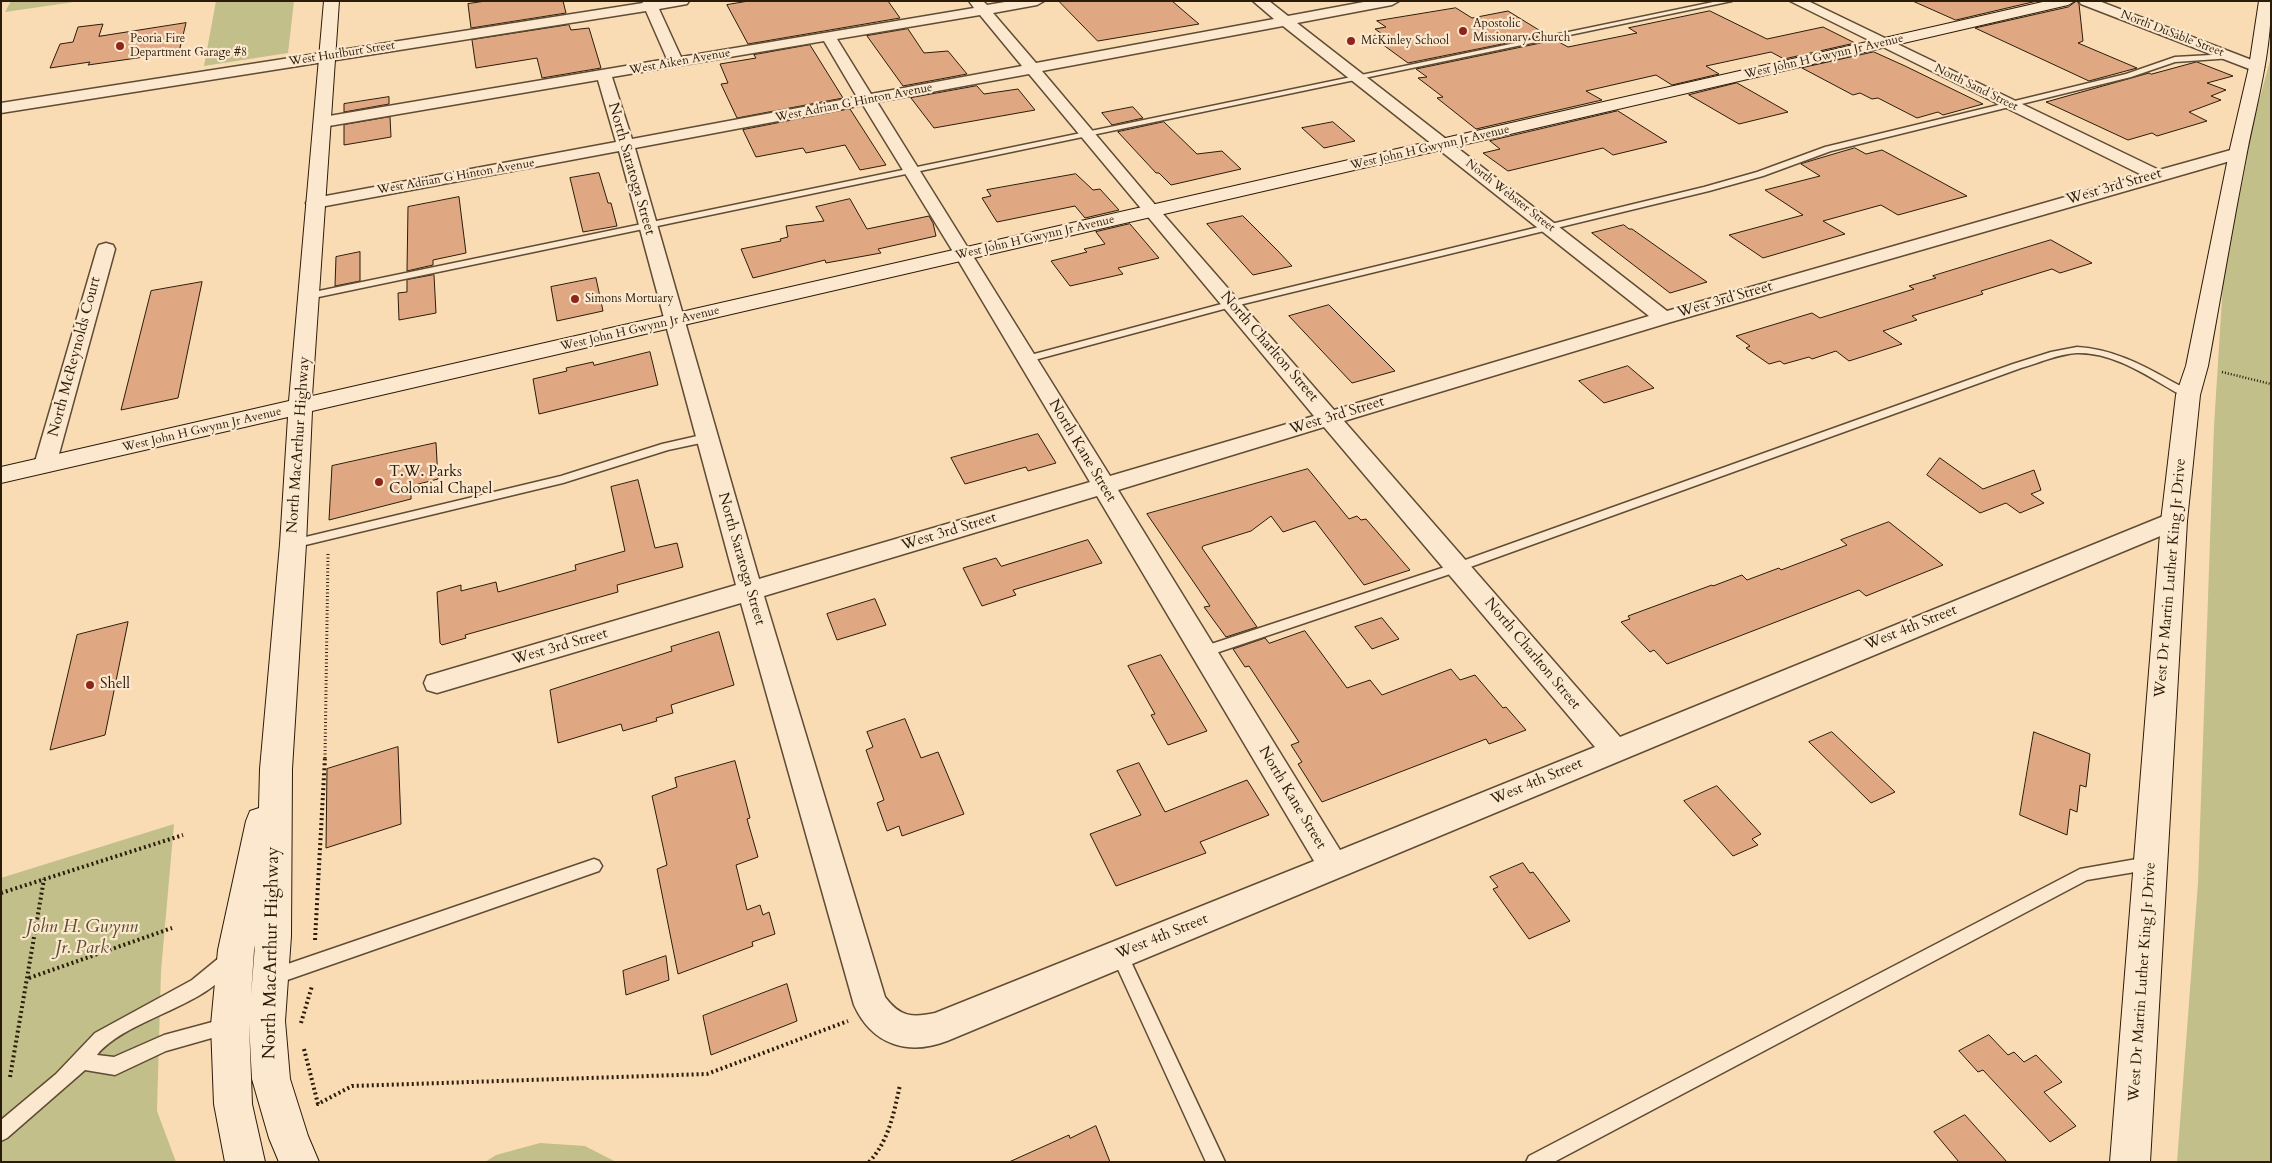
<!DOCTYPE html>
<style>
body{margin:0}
#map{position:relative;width:2272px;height:1163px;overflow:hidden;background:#fadcb4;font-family:Cardo,serif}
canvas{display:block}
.frame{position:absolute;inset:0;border:2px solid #2b1c0a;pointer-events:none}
</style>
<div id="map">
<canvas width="2272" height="1163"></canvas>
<div class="frame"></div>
</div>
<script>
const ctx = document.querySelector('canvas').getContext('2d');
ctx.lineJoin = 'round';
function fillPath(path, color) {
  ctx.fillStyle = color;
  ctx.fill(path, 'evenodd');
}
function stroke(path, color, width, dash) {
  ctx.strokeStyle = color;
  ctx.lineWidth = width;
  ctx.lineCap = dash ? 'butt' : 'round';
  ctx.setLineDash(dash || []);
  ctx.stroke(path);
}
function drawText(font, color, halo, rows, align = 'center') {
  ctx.font = font + ' Cardo,serif';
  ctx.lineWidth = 4.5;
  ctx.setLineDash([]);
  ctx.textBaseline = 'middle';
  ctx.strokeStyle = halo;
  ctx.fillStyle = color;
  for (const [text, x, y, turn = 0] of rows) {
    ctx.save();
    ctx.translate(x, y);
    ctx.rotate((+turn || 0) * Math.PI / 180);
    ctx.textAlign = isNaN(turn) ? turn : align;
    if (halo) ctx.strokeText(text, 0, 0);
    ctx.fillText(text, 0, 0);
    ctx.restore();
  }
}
fillPath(new Path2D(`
 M11,1H81L5,12Z
 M216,1H294L288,53L204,66Z
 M2271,57V1162H2177L2198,883L2214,426L2227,219Z
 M174,824L161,971L157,1111L176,1162H1V878Z
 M540,1143L585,1146L616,1162H485L496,1155Z`), '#c2bf8a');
const building = new Path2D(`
 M486,1H563L566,13L471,28L468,4Z
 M749,1H888L900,18L748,44L727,5Z
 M1059,1H1172L1199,24L1098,41Z
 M1913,1H2037L1956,20Z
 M2077,1L2079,4L2083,41L2078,43L2137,68L2089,81L1975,28L2068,7Z
 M1456,8L1472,18L1508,11L1547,35L1408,63L1371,36L1382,34L1375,29L1386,27L1377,21Z
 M1710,11L1767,39L1823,27L1855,43L1784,59L1771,52L1706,66L1719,74L1672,85L1656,75L1586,91L1602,100L1476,129L1437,98L1443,97L1418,78L1427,77L1416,69L1555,40L1568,47L1637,33L1629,28Z
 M186,23L179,52L88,65L90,62L50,68L60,44L73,42L78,27L103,24L99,36Z
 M569,25L571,30L589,28L601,68L542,78L537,58L476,68L472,40Z
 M908,29L924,53L948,51L967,74L903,86L867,36Z
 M810,45L843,98L737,118L721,84L728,83L720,64L756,58L754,55Z
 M1874,52L1905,66L1983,104L1943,115L1938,112L1917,118L1878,98L1872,99L1860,93L1853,95L1802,68Z
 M2197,62L2233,76L2207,83L2226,90L2211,96L2221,100L2189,112L2207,121L2157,136L2152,133L2128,140L2046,102L2149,73L2151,74Z
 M1737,83L1788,112L1739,124L1689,95Z
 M977,86L984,94L1018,89L1035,110L934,128L911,98Z
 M389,97V104L344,112V104Z
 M1133,107L1143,118L1112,125L1102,113Z
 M850,109L886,165L860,170L845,145L806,153L803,148L756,157L743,130Z
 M1618,111L1667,142L1613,155L1603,148L1508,171L1483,153L1500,149L1490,141Z
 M390,117L391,137L344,145V125Z
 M1164,122L1197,154L1222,151L1241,169L1171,185L1159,173H1156L1118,132Z
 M1333,122L1355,141L1324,148L1302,128Z
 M1855,148L1866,154L1882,150L1967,196L1898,215L1881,205L1823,221L1845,234L1763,258L1729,235L1803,215L1765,190L1820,176L1801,164Z
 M599,173L608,203H611L617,226L583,232L570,178Z
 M1076,174L1093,190L1100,189L1119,210L1085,218L1075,206L997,222L982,198L991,196L987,190Z
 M459,197L466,253L433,260V265L407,271L408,207Z
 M850,199L867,229L929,216L933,223L936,236L878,249L881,253L826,263L825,260L753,278L741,249L781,241L780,239L788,237L786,226L824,221L816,207Z
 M1243,216L1278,251L1292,266L1253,275L1207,224Z
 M1130,224L1159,258L1118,268L1123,274L1070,286L1051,261L1087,252L1084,249L1105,244L1096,232Z
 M1624,225L1629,229H1632L1707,282L1670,293L1592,233Z
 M2051,240L2092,263L2060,273L2052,269L1981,291L1983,294L1912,316L1917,320L1883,331L1902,344L1849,361L1836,351L1812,359L1809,357L1784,364L1780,361L1769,364L1746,348L1750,346L1736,336L1812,313L1820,318L1914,289L1909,286L1936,278L1933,276Z
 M360,252V281L335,286L336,257Z
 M434,275L436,313L399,320L398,293L407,292V280Z
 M596,278L603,311L557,321L551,287Z
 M202,282L178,398L121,410L151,291Z
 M1329,305L1395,371L1352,383L1289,316Z
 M650,352L658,385L539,414L533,379L567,371L566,368L593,362L594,365Z
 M1628,366L1654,388L1604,403L1579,381Z
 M1038,434L1056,463L1028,471L1026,467L965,484L951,458Z
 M436,443L438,479L411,486V499L329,520L332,466Z
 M1940,458L1983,489L2034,470L2041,490L2031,494L2044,503L2020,513L2006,503L1980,513L1927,475Z
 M1308,469L1349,519L1357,516L1361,520L1366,519L1410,570L1364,585L1315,521L1283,532L1271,516L1251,531L1203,546L1202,548L1257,627L1226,637L1204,607L1210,606L1147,514Z
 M638,480L655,548L677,543L683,567L617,585L618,592L465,635L466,638L442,645L440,643L437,592L461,585V591L496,582L498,592L576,570L575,565L625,551L611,487Z
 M1889,522L1943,565L1866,596L1859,590L1667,664L1654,650L1650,652L1621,622L1630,619L1628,616L1712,585L1713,586L1742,575L1747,580L1779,568L1781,570L1847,545L1841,540Z
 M1088,540L1102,563L1013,590L1016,595L982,606L963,568L996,558L1001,566Z
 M875,599L886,625L837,640L827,614Z
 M1382,618L1399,639L1372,649L1355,627Z
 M128,622L105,735L50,750L77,635Z
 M1305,631L1347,688L1370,680L1382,695L1451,669L1460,680L1475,675L1503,708L1506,707L1526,730L1489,744L1486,739L1322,802L1298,764L1302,762L1291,745L1299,742L1249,666L1245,667L1233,649L1265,638L1269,643Z
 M719,632L734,685L671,705L673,713L656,718L657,721L623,731L621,724L558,743L550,690L672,651L671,647Z
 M1161,655L1207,731L1168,745L1151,715L1155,714L1128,666Z
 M905,719L921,758L938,752L964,814L902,836L899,826L887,831L877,803L884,800L866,750L873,747L867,732Z
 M1832,732L1895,792L1871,803L1809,742Z
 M2034,732L2090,754L2086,787L2080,785L2077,812L2070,809L2067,835L2020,815Z
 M398,747L401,824L326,848L327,769Z
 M735,761L750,818L747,819L758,857L736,865L747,910L760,905L763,915L769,912L775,934L752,942L753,946L678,974L657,869L667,865L652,796L677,787L675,778Z
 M1139,763L1165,812L1247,780L1269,815L1200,842L1206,853L1116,886L1090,834L1141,815L1117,771Z
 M1717,786L1761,834L1752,839L1758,845L1733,856L1684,801Z
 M1523,863L1530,873L1533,872L1570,921L1529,939L1493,889L1498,887L1490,877Z
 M666,956L669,980L626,995L623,971Z
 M787,984L797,1021L711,1055L703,1016Z
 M1989,1035L2008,1055L2014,1052L2024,1062L2036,1055L2062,1082L2044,1092L2076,1126L2050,1142L1983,1070L1978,1072L1959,1051Z
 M1965,1115L2007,1162H1959L1934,1132Z
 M1096,1126L1110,1162H1009L1069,1135L1070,1138Z`);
fillPath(building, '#e0a882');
stroke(building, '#2b1c0a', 1);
const lane = new Path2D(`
 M1718,1H1732L309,299L304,296L309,293Z
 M2229,54H2232V58L2175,62L2131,77L1831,151L1763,176L1709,191L1235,306L1027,362L1022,359L1023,357L1229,302L1704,187L1757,172L1825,147L2126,74L2175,57Z
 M2077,347C2112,349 2141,364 2171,381C2178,385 2188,389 2193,395L2192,397H2184C2152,379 2116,352 2077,353C2058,354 2039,363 2021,368L1462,570L1204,657L1199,656L1197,652L1199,648L1454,564L2013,364L2051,352Z
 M706,434L710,435L712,438L710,441L668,450L563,483L293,548L287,544L293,540L561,476L662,444Z
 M2148,857L2153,859L2156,864L2153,869L2087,880L1554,1162H1526L1529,1156L2080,869Z
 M594,859L599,861L602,866L599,871L273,985L267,982L265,977L267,972L273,969Z
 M1119,946L1125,949L1225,1162H1206L1111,954L1113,949Z
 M226,954L232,957L234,962C215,1005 126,1018 97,1055L114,1057L164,1035L227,1018L233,1020L235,1026L233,1032L166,1051L115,1075L85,1070L7,1138L1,1141V1120L56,1074L95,1033L192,980L220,957Z`);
const street = new Path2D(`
 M642,1H689L687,4L659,9L681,57L974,8L969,1H983L987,5L1011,1H1044L1037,5L993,13L1036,63L1274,19L1253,1H1269L1288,16L1369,1H1399L1392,5L1297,23L1667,311L2142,175L1790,1H1808L2159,170L2238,148L2244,149L2246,153L2244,157L1671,322L1344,421L1620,737L2166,515L2174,513L2182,515L2186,521L2182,527L947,1041C908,1056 872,1045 854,1005L741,603L437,693L427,690L424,683L427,676L437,673L736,585L619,151L315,208L309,207L306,203L309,199L315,198L616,142L598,80L323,127L317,125L315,122L317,119L323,117L667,59L646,11L1,113V103L643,3ZM980,15L1022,66L871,94L837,39ZM1283,26L1649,316L1334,410L1157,207L1042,71ZM824,41L857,97L632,139L612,77ZM1029,74L1314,416L1110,476L877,102ZM863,105L955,255L1090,482L759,579L635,148ZM1324,427L1595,747L1340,850L1118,490ZM1097,496L1314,861L935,1013C912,1018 900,1017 885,997L764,596Z
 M2079,1H2099L2262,64L2264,67L2262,70H2252L2081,4Z
 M106,243L113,245L115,249L56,465L53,470L45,472L37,470L34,465L97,249L99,245Z`);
const secondary = new Path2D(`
 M324,1H339L312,396L2047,1H2075L2068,5L312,411L306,544L292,769L291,936L285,1021L290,1079L308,1136L319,1162H279L269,1138L252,1079L249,1023L252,1104L265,1162H225L214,1104L211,1025L218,950L246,821L250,811L259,808L260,769L280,544L288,417L1,483V467L289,401ZM255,945L251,996L254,950Z
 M2259,1H2271C2271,53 2257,102 2247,152C2233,223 2221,295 2208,366L2200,395L2187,521L2150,1162H2110L2161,521L2176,395L2186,366L2229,153L2249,67Z`);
stroke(lane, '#5f4c34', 3);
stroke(street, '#5f4c34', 3);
stroke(secondary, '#2b1c0a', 2);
stroke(new Path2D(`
 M2222,372L2271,384`), '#2b1c0a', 2.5, [1, 2]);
stroke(new Path2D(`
 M325,758L328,554`), '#2b1c0a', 3, [1, 2.5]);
stroke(new Path2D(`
 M1,893L183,835
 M315,940L325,757
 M29,978L172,928
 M301,1023L312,986
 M304,1049L318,1104L352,1086L707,1074L848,1021
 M10,1077L44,879
 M869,1162C889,1141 894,1112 900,1085`), '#2b1c0a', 4, [2, 3]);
fillPath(lane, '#fce8ce');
fillPath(street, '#fce8ce');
fillPath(secondary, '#fce8ce');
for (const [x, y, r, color] of [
 [1463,31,5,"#8f2418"],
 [1351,41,5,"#8f2418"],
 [120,46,5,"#8f2418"],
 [575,299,5,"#8f2418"],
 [379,482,5,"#8f2418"],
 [90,685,5,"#8f2418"]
]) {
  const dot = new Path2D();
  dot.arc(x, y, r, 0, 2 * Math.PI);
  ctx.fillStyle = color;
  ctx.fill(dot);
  stroke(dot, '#fce8ce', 2);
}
drawText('12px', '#2b1c0a', '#fce8ce', [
 ["Apostolic",1473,24],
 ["Missionary Church",1473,38],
 ["Peoria Fire",130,39],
 ["Department Garage #8",130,53],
 ["McKinley School",1361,41],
 ["Simons Mortuary",585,299]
], 'left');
drawText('12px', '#2b1c0a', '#fce8ce', [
 ["North DuSable Street",2172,34,21],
 ["West Hurlburt Street",342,54,-9],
 ["West John H Gwynn Jr Avenue",1824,57,-13],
 ["West Aiken Avenue",680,62,-10],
 ["North Sand Street",1976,88,26],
 ["West Adrian G Hinton Avenue",854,103,-11],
 ["West John H Gwynn Jr Avenue",1430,148,-13],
 ["West Adrian G Hinton Avenue",456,177,-10],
 ["North Webster Street",1510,196,38],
 ["West John H Gwynn Jr Avenue",1035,238,-13],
 ["West John H Gwynn Jr Avenue",640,329,-13],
 ["West John H Gwynn Jr Avenue",202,430,-13]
]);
drawText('15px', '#2b1c0a', '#fce8ce', [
 ["North Saratoga Street",631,169,74],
 ["West 3rd Street",2114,187,-16],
 ["West 3rd Street",1725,300,-16],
 ["North Charlton Street",1269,347,49],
 ["North McReynolds Court",75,357,-75],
 ["West 3rd Street",1337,416,-17],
 ["North MacArthur Highway",299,445,-86],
 ["North Kane Street",1082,451,59],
 ["West 3rd Street",949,532,-17],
 ["North Saratoga Street",741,559,74],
 ["West Dr Martin Luther King Jr Drive",2171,578,-85],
 ["West 4th Street",1911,628,-22],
 ["West 3rd Street",560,647,-16],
 ["North Charlton Street",1532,654,50],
 ["West 4th Street",1537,782,-23],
 ["North Kane Street",1292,798,59],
 ["West 4th Street",1162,937,-22],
 ["West Dr Martin Luther King Jr Drive",2143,982,-86]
]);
drawText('15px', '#2b1c0a', '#fce8ce', [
 ["T.W. Parks",389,473],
 ["Colonial Chapel",389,490],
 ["Shell",100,685]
], 'left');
drawText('italic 18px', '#584d30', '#fce8ce', [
 ["John H. Gwynn",82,928],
 ["Jr. Park",82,949]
]);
drawText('18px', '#2b1c0a', '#fce8ce', [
 ["North MacArthur Highway",272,953,-89]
]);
</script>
